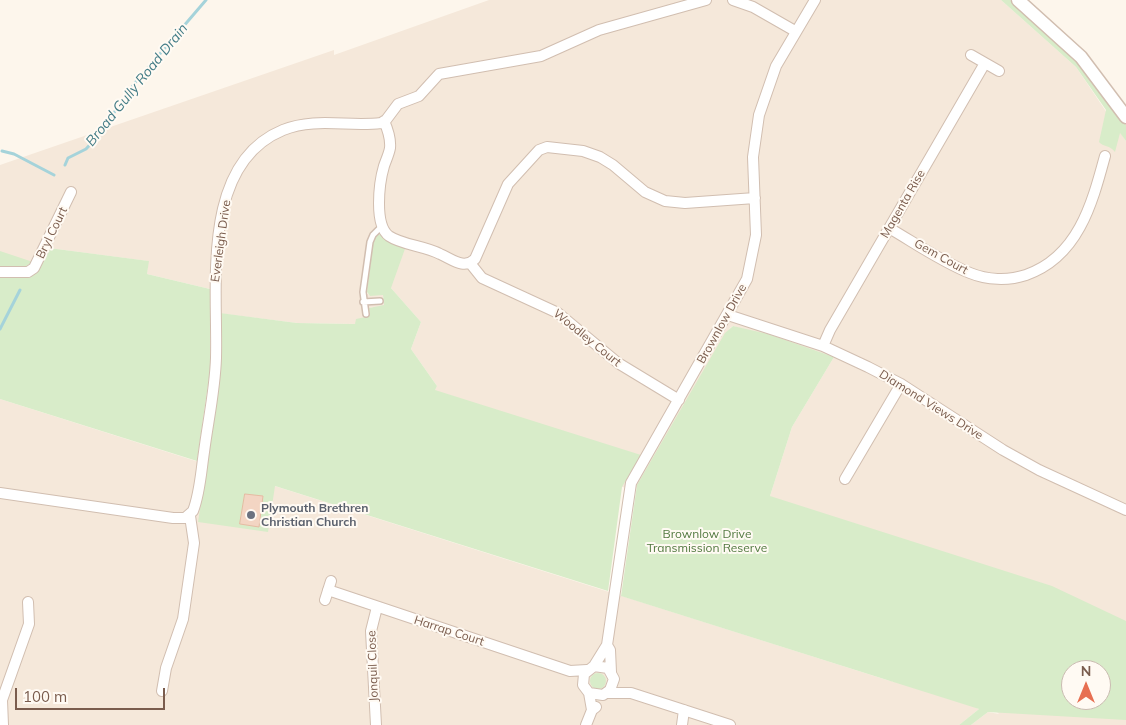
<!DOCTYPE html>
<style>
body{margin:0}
#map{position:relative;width:1126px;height:725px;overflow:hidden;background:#fdf6ec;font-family:Mulish,sans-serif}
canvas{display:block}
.north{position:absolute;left:1061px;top:660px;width:50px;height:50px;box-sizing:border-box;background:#fffaf3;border:1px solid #cabbb1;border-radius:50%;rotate:0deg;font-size:14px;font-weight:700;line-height:20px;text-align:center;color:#7a5c4d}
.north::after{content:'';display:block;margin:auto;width:18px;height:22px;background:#e76f51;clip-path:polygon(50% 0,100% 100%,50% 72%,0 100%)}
.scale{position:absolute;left:15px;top:688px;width:150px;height:22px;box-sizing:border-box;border:2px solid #7a5c4d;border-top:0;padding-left:6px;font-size:15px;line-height:18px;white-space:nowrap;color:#7a5c4d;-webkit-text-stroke:4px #fffaf3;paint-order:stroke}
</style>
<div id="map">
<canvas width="1126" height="725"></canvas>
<div class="north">N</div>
<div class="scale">100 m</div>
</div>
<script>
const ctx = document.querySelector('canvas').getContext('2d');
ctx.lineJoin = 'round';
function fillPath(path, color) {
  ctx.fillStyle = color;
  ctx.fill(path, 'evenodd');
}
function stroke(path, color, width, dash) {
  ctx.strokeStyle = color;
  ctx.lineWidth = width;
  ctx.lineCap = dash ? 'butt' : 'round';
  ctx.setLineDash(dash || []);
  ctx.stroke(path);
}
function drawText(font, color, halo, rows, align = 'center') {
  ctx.font = font + ' Mulish,sans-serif';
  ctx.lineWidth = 4;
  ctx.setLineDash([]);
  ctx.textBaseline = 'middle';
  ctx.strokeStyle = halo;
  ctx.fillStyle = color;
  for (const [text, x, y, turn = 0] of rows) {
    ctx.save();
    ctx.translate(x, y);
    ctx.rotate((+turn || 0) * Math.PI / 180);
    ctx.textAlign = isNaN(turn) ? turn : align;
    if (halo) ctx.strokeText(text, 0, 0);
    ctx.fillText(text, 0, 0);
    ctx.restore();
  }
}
fillPath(new Path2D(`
 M489,0H1001L1076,67L1126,141V725H971L988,712L999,714L770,496L792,427L834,357L733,326L730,328L636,489L433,460L398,453L437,386L411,349L421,322L391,288L372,247L367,294L383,295L384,306L369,308L370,316L355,324L297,323L209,312L210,289L147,274L148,261L41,247L32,263L0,267V165L334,50V55ZM1071,670H1101V700H1071Z
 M0,399L887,680L946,694L979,709L959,725H0Z`), '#f5e8da');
fillPath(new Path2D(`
 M1001,0H1010L1068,51L1090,74L1126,125V141L1120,133L1115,152C1110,145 1103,147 1099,142L1106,110L1076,67Z
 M381,234L406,246L391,288L421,322L411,349L437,386L435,390L641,455L622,487L608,591L275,486L268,532L198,522L219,387L221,358L220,313L297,323L355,324L356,319L370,316L369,308L384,305L383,295L370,296L367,292L373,243L376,236Z
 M49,248L149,261L147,274L210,289V371L197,461L0,399V276L33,275L38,271Z
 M0,251L33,262L23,268L0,267Z
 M733,326L768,334L834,357L792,427L770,496L1052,586L1126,621V720L988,712L971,725H959L979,709L621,596L637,485L725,333ZM1071,670H1101V700H1071Z
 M590 681a8 8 0 1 1 16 0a8 8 0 1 1-16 0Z`), '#d8ecc9');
stroke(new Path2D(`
 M2,151L14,154L54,175
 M65,165L68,158L86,149L97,137L134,84L206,0
 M0,329L20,290`), '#a5d3da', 3);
const building = new Path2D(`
 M245,494L263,496L259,527L240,524Z`);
fillPath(building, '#f3d5c3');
stroke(building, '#e6bba3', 1);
const service = new Path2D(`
 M363,302L380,301
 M366,314L363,292L370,242L373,235L381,227`);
const minor = new Path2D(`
 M733,0L753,7L795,31
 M971,55L999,71
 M384,121C388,130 391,138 390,148C389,154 386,160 384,166C379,183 374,225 389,236C402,245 425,246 440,254C452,259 464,270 475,259L508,184L539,150L547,147L583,151L600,157L613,165L645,192L665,201L685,203L755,198
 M889,228C915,243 942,262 970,273C987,280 1008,281 1026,275C1078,257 1092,204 1105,156
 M470,263L482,278L558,313L618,363L679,400
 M0,272H28L34,268L71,192
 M728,315L823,346L868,367L901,384L1003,450L1039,470L1126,510
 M823,346L830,330L985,63
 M845,479L901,384
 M0,493L173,518H185L193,511C200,493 201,472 204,452C208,421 215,390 216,358C218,286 200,164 283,130C315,117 348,127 381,123L386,120L398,104L419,96L439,74L541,56L599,30L706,0
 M328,590L570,671L587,670
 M325,600L331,581
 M607,645L610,650L611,672
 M594,666L607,645L631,483L747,279L756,235L753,157L759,115L776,66L815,0
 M162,691L166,668L183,619L194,543L190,516
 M589,693L603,695L610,690L614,679L608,668L594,666L584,674L583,685L589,693L592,710
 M607,693H631L730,725
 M3,725L2,700L29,624L28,602
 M376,725L371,631L377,607
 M586,725L592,710L596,707
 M682,725L684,710`);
const tertiary = new Path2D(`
 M1018,0L1081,57L1126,117`);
stroke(service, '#d1beb0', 8);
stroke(minor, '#d1beb0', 12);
stroke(tertiary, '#d1beb0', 15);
stroke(service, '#fff', 5);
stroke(minor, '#fff', 10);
stroke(tertiary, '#fff', 12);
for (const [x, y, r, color] of [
 [251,515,5,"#6b7280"]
]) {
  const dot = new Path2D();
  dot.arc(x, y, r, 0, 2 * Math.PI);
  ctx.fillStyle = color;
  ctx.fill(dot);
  stroke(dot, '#fffaf3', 2);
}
drawText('12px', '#7a5c4d', '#fffaf3', [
 ["Magenta Rise",903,204,-60],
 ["Bryl Court",52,233,-64],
 ["Everleigh Drive",221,241,-82],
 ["Gem Court",941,257,29],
 ["Brownlow Drive",722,324,-61],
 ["Woodley Court",587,338,39],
 ["Diamond Views Drive",931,405,32],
 ["Harrap Court",449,631,18],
 ["Jonquil Close",373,666,-92]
]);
drawText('bold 12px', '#5b616d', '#fffaf3', [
 ["Plymouth Brethren",261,508],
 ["Christian Church",261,522]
], 'left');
drawText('12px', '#537a41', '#fffaf3', [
 ["Brownlow Drive",707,534],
 ["Transmission Reserve",707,548]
]);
drawText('italic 14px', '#437c86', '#fffaf3', [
 ["Broad Gully Road Drain",137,85,-51]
]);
</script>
